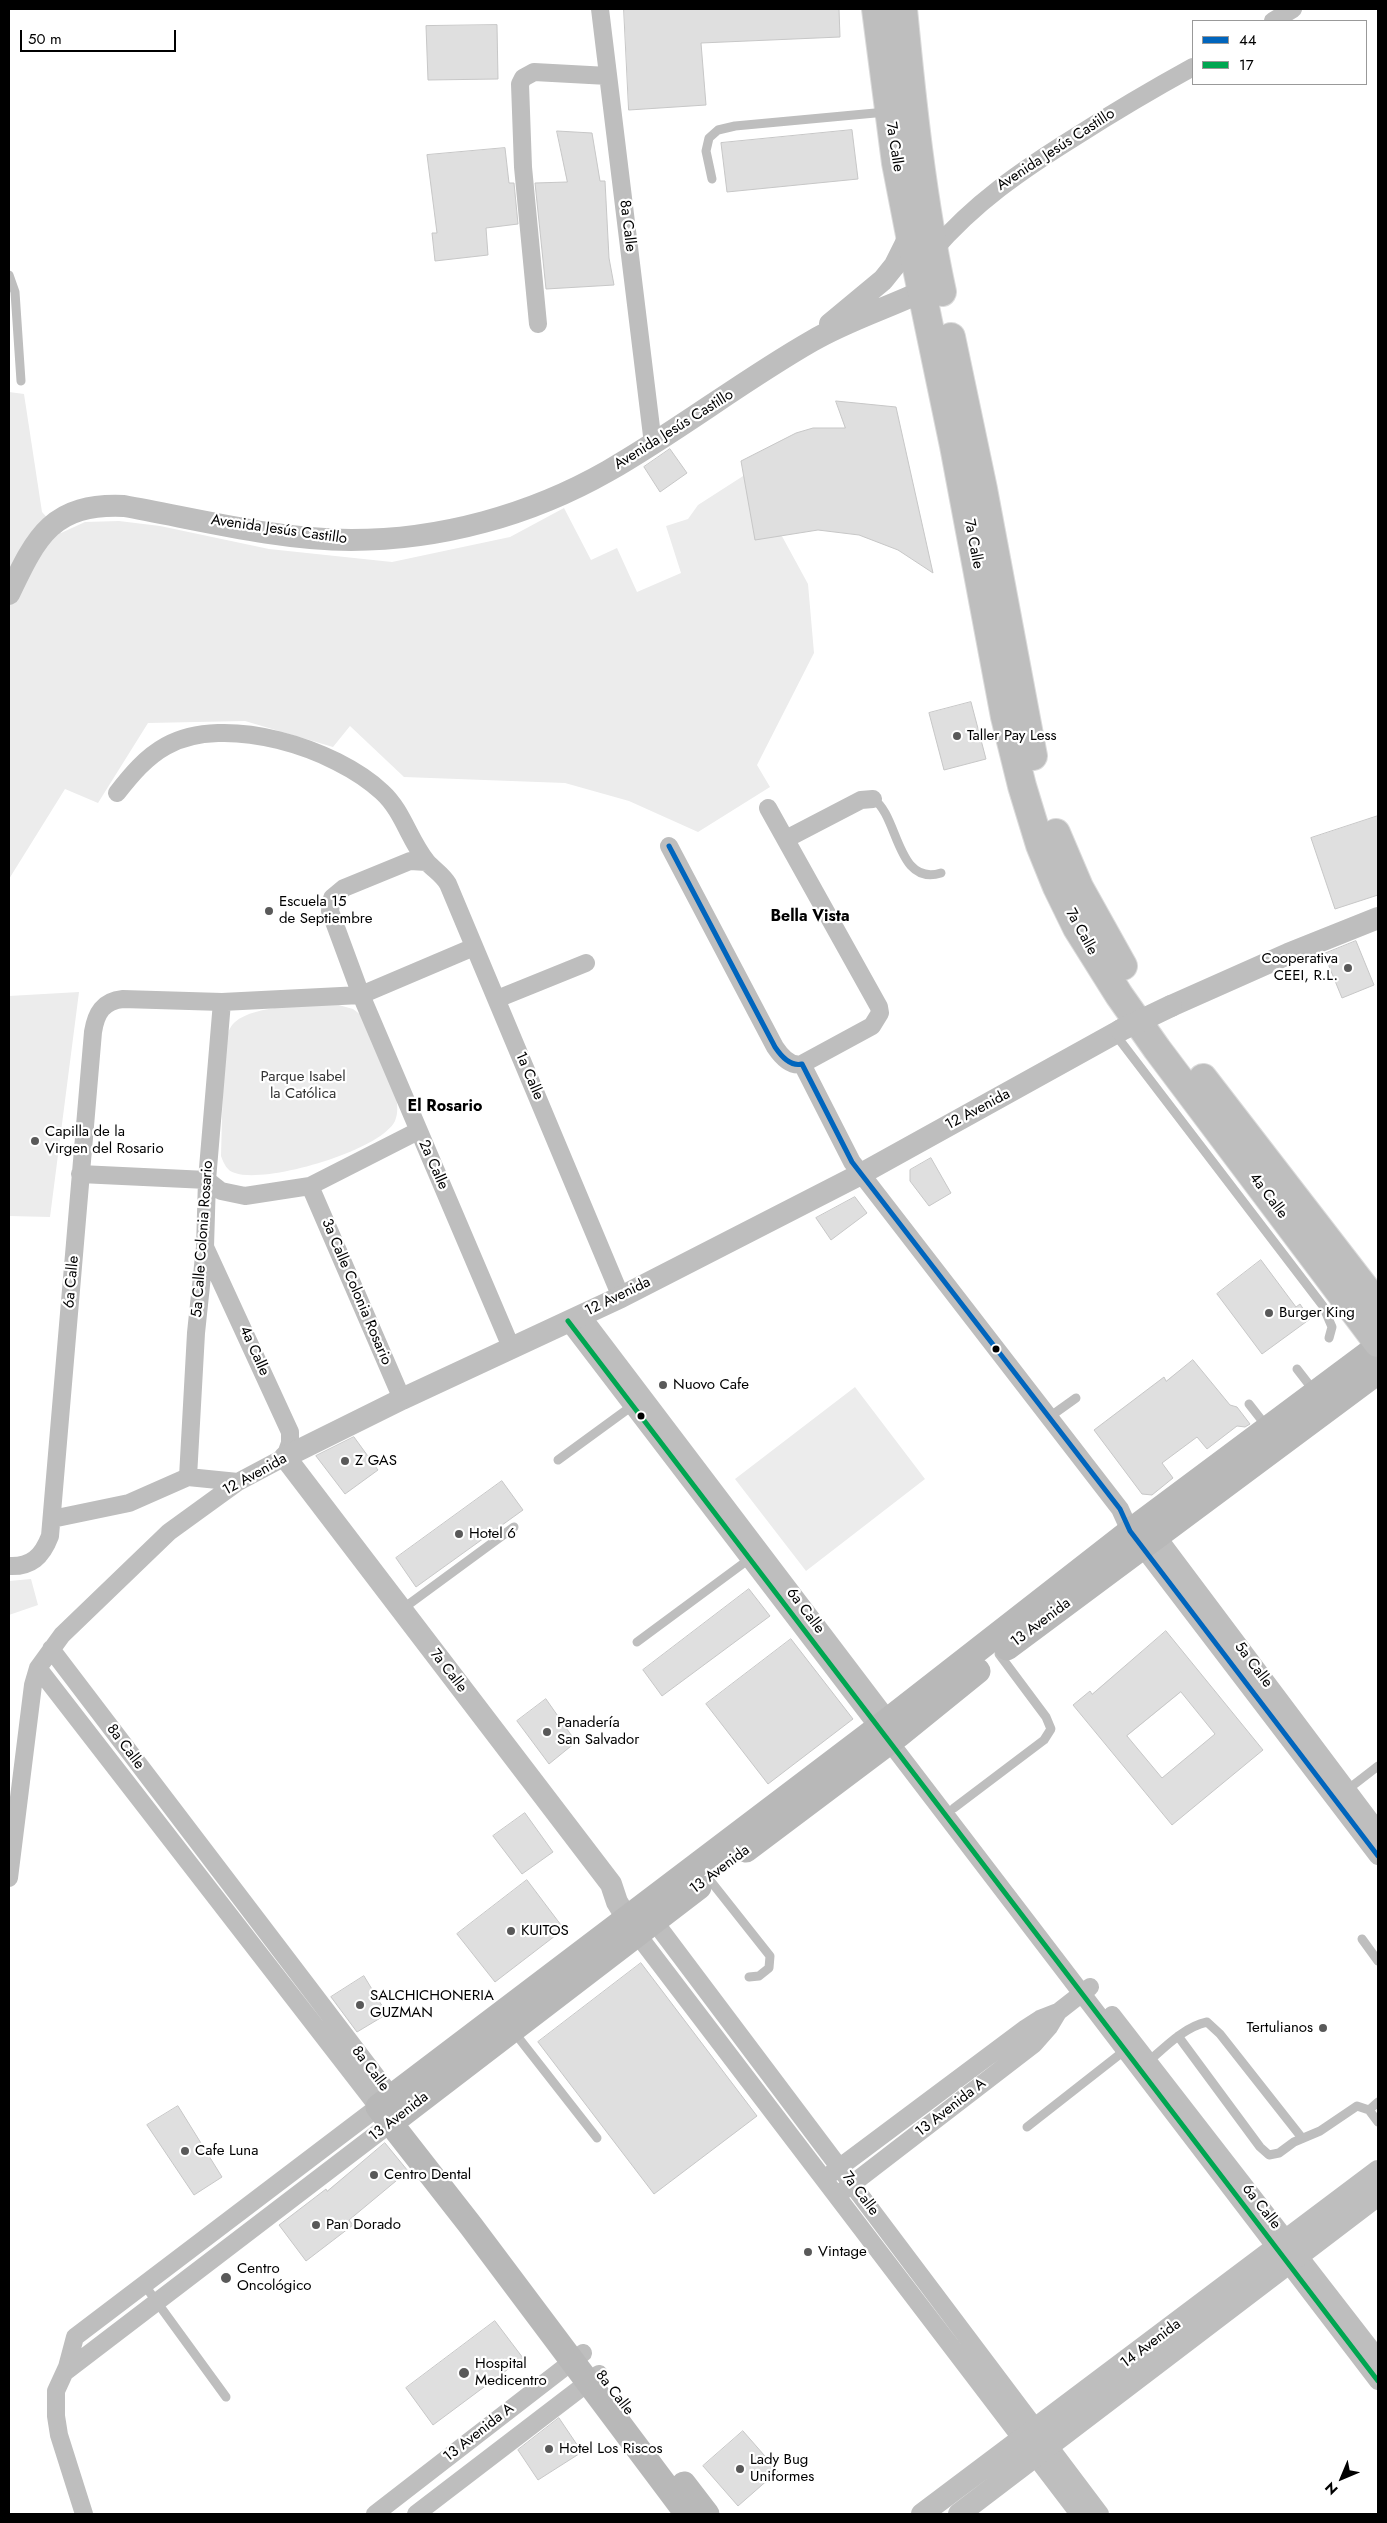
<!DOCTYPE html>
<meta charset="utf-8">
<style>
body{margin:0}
#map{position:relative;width:1387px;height:2523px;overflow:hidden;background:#fff;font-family:Jost,sans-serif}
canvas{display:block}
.frame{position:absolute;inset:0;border:10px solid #000;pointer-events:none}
.legend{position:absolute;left:1192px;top:20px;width:175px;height:65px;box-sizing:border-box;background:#fff;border:1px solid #999;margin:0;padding:6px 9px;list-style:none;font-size:15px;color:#000}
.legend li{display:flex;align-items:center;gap:10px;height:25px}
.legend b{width:25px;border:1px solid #999}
.north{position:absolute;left:1317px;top:2453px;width:50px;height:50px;-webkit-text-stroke:4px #fff;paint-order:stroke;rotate:225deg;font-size:14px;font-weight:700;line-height:20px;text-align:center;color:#000}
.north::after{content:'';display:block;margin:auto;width:18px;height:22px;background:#000;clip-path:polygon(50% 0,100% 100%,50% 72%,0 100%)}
.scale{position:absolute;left:20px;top:30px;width:156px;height:22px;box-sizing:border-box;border:2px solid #000;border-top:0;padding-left:6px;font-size:15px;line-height:18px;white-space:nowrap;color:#000;-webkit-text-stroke:4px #fff;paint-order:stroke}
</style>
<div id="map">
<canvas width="1387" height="2523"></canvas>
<div class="frame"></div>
<ul class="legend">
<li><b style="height:6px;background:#0065bd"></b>44</li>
<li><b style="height:6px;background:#00a651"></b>17</li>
</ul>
<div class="north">N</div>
<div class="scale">50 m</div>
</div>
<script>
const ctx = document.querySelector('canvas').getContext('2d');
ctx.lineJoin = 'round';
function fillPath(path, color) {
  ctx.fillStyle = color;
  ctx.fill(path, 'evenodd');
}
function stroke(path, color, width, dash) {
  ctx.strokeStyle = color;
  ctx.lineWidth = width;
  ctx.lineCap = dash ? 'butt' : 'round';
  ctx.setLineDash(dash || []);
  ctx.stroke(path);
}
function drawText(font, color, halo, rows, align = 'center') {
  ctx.font = font + ' Jost,sans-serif';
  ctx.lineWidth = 4.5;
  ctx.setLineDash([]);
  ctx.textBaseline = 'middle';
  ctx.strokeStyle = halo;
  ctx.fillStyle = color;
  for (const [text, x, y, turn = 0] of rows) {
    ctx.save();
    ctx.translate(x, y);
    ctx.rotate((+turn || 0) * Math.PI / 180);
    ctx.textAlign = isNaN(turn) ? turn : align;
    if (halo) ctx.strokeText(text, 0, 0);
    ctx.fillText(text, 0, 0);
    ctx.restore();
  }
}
fillPath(new Path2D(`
 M9,392L24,394L42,512L61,533L85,522L119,521L160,526L269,549L392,562L510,537L564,508L591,560L617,548L637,592L681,573L666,526L688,519L698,505L754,469L765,505L808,584L814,653L757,765L770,787L698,832L629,801L565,783L404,777L350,726L333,747L245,721L148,723L98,803L65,789L9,879Z
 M79,992L50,1217L9,1216V996Z
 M335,1004L353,1009L361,1015C372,1039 407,1097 395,1121C380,1151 266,1184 235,1173C227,1171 224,1164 221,1156L224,1042C227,1035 230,1026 235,1022C256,1004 309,1006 335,1004Z
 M855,1387L925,1479L806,1571L735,1479Z
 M31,1579L38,1605L9,1615V1581Z`), '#ececec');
const building = new Path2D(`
 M624,9H839L840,37L701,43L706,105L629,110Z
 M497,25L498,79L428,80L426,26Z
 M852,130L858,179L727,192L721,143Z
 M557,131L592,133L600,181H605L609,258L614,285L546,289L535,183L567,182Z
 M505,148L509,183H514L518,224L486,228L488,255L435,261L432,233H437L427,155Z
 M836,401L896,407L933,573L898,550L859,535L818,530L755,540L741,461L796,433L813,428H845Z
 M670,449L687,473L660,492L644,467Z
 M971,702L986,759L944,770L929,713Z
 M1378,816V895L1335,909L1311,838Z
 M1356,941L1374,985L1342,998L1324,954Z
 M931,1158L951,1193L929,1206L910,1181V1170Z
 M855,1197L867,1213L831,1240L816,1218Z
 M1261,1260L1296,1307L1300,1304L1310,1319L1262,1354L1217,1294Z
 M1193,1360L1230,1405L1237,1407L1250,1424L1245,1427L1237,1426L1207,1449L1197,1437L1162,1463L1173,1478L1152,1495L1142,1494L1094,1430L1164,1377L1166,1381Z
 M354,1437L378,1470L345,1494L316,1456Z
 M502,1481L523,1510L416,1587L396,1558Z
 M749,1589L770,1616L662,1696L643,1670Z
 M1166,1631L1263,1750L1172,1825L1073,1705L1090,1691L1092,1694ZM1181,1692L1215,1734L1162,1778L1127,1736Z
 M791,1639L853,1719L768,1784L706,1704Z
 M546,1699L576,1742L549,1764L517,1721Z
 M525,1813L553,1852L522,1874L493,1836Z
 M527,1880L564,1929L495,1982L457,1934Z
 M641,1963L757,2116L654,2194L538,2042Z
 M364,1976L387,2014L357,2032L331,1997Z
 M178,2106L222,2177L194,2195L147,2125Z
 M385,2143L408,2171L349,2220L353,2225L306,2261L279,2225L326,2189L327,2191Z
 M495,2321L523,2358L433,2425L406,2388Z
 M559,2418L582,2452L538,2480L518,2450Z
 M743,2431L778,2471L738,2506L703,2466Z`);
fillPath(building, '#dfdfdf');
stroke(building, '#c7c7c7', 1);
const primary = new Path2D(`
 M876,9L896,163L910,235L954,446L1005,717L1022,786L1040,845L1057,887L1077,928L1119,995L1157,1049L1378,1343
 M903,9C912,103 922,199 942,292
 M951,337L983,489L1033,756
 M1056,833L1079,887L1123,966
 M1203,1078L1378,1305`);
stroke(primary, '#dbdbdb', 30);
stroke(new Path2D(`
 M712,179L706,151L709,138L718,130L735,126L886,112
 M9,275L15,292L21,381
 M873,799C899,815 896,887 941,873
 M1115,1034L1323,1306L1332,1327L1329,1338
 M1297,1369L1314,1391
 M1249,1404L1267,1427
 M1048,1418L1076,1398
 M558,1460L632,1406
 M401,1610L514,1527
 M637,1642L752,1557
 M1347,1790L1378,1766
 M954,1808L1044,1740L1051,1729L1046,1717L999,1654
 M709,1879L770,1956L769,1968L759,1976L749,1977
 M1362,1939L1378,1961
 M514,2032L597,2138
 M1178,2036L1260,2147L1269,2155L1279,2153L1294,2142L1320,2131L1357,2106L1369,2110
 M1148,2062C1165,2047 1184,2027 1207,2022L1220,2034L1302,2138
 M1378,2102L1369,2110L1378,2122
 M1027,2127L1124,2051
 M143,2283L226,2397`), '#bebebe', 9);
stroke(new Path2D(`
 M600,9L653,444
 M1273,21L1293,9
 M933,251C974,203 1022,170 1075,137C1114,112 1153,89 1193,67
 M538,324L523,167L520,84L523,78L534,72L608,76
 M117,793C131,775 146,757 166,746C225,713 335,748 382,792C403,811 409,840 427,862C434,870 442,874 448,884L621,1297
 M768,808L879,1007L880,1013L872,1026L802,1064
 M786,839L861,800L873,799
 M669,846L775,1047C781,1056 790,1067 802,1064L852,1162L1120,1509L1130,1531L1378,1856
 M427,862L410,861L344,888L332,898L330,911L361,995L511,1347
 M497,999L586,963
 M80,1174L207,1180L221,1191L245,1196L310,1186L418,1131
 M310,1186L402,1399
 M581,1315L895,1729
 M568,1321L1378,2381
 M188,1477L196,1333L205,1247L207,1180L222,1002
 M52,1519L129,1503L188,1477L238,1482
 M1150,1527L1378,1831
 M9,1566C31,1567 42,1557 50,1536L93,1032C96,1013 103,1001 123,999L222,1002L361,995L474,947
 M51,1649L392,2097
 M38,1668L378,2107L75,2337L67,2367L56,2391V2416L59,2435L84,2514
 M9,1878L33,1685L38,1668L62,1635L169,1532L238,1482L285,1457L290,1443V1432L205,1247
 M654,1921L1100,2514
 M637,1934L1079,2514
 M1112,2015L1378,2358
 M832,2173L1026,2028L1040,2019L1058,2012L1090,1987
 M843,2191L1034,2044L1049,2027L1058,2012
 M65,2372L391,2123
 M375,2514L583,2353
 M416,2514L599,2374`), '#bebebe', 18);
stroke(new Path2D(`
 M830,324L883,280L895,265L910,235
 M9,594C37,535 53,503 124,506C197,519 278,540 351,540C440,540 531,515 608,471C678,431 742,381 812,341C846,321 887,308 923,291
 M1171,1006L1288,954L1378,918
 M636,1933L617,1902L611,1884L285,1457L402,1399L621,1297L861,1174L1121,1030
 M922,2514L1378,2171
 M959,2514L1378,2195`), '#bebebe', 22);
stroke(new Path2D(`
 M1007,1648L1378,1372
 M746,1850L899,1735L978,1671
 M391,2123L699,1887
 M684,2484L707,2514
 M687,2514L471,2226L378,2107L888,1720L1130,1531L1378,1346`), '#b8b8b8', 25);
stroke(primary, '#bebebe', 28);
stroke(new Path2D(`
 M1121,1030L1171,1006`), '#bebebe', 22);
stroke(new Path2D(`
 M669,846L775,1047C781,1056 790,1067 802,1064L852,1162L1120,1509L1130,1531L1378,1856`), '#0065bd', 5);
stroke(new Path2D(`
 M568,1321L1378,2381`), '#00a651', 5);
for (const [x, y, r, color] of [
 [957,736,5,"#595959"],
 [269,911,5,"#595959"],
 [1348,968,5,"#595959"],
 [35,1141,5,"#595959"],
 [1269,1313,5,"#595959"],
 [996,1349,4.5,"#000"],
 [663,1385,5,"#595959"],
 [641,1416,4.5,"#000"],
 [345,1461,5,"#595959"],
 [459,1534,5,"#595959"],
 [547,1732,5,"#595959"],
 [511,1931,5,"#595959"],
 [360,2005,5,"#595959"],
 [1323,2028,5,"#595959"],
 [185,2151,5,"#595959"],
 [374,2175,5,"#595959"],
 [316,2225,5,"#595959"],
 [808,2252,5,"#595959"],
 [226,2278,6,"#595959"],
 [464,2373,6,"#595959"],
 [549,2449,5,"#595959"],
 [740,2469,5,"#595959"]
]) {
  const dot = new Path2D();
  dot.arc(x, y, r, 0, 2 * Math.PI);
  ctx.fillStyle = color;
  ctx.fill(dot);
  stroke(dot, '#fff', 2);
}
drawText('15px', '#000', '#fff', [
 ["7a Calle",894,147,81],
 ["Avenida Jesús Castillo",1056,150,-33],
 ["8a Calle",627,226,83],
 ["Avenida Jesús Castillo",674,430,-32],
 ["Avenida Jesús Castillo",279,530,8],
 ["7a Calle",973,544,79],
 ["7a Calle",1081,932,61],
 ["1a Calle",529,1076,67],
 ["12 Avenida",978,1110,-28],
 ["2a Calle",433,1165,66],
 ["4a Calle",1268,1196,53],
 ["5a Calle Colonia Rosario",203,1239,-86],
 ["6a Calle",72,1282,-85],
 ["3a Calle Colonia Rosario",356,1292,67],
 ["12 Avenida",618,1297,-26],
 ["4a Calle",254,1351,66],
 ["12 Avenida",255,1475,-29],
 ["6a Calle",805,1611,53],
 ["13 Avenida",1041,1623,-37],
 ["5a Calle",1253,1665,53],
 ["7a Calle",448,1671,52],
 ["8a Calle",125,1747,53],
 ["13 Avenida",720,1870,-37],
 ["8a Calle",370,2069,53],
 ["13 Avenida A",951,2108,-38],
 ["13 Avenida",399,2117,-38],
 ["7a Calle",860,2194,53],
 ["6a Calle",1261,2207,52],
 ["14 Avenida",1151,2344,-37],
 ["8a Calle",614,2393,52],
 ["13 Avenida A",479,2433,-38]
]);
drawText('15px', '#000', '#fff', [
 ["Taller Pay Less",967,736],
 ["Escuela 15",279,902],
 ["de Septiembre",279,919],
 ["Cooperativa",1338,959,"right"],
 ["CEEI, R.L.",1338,976,"right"],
 ["Capilla de la",45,1132],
 ["Virgen del Rosario",45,1149],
 ["Burger King",1279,1313],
 ["Nuovo Cafe",673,1385],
 ["Z GAS",355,1461],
 ["Hotel 6",469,1534],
 ["Panadería",557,1723],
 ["San Salvador",557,1740],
 ["KUITOS",521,1931],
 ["SALCHICHONERIA",370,1996],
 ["GUZMAN",370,2013],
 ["Tertulianos",1313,2028,"right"],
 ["Cafe Luna",195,2151],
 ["Centro Dental",384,2175],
 ["Pan Dorado",326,2225],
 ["Vintage",818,2252],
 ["Centro",237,2269],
 ["Oncológico",237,2286],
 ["Hospital",475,2364],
 ["Medicentro",475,2381],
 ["Hotel Los Riscos",559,2449],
 ["Lady Bug",750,2460],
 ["Uniformes",750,2477]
], 'left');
drawText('15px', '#333', '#fff', [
 ["Parque Isabel",303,1077],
 ["la Católica",303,1094]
]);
drawText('bold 16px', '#000', '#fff', [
 ["Bella Vista",810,917],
 ["El Rosario",445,1107]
]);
</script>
